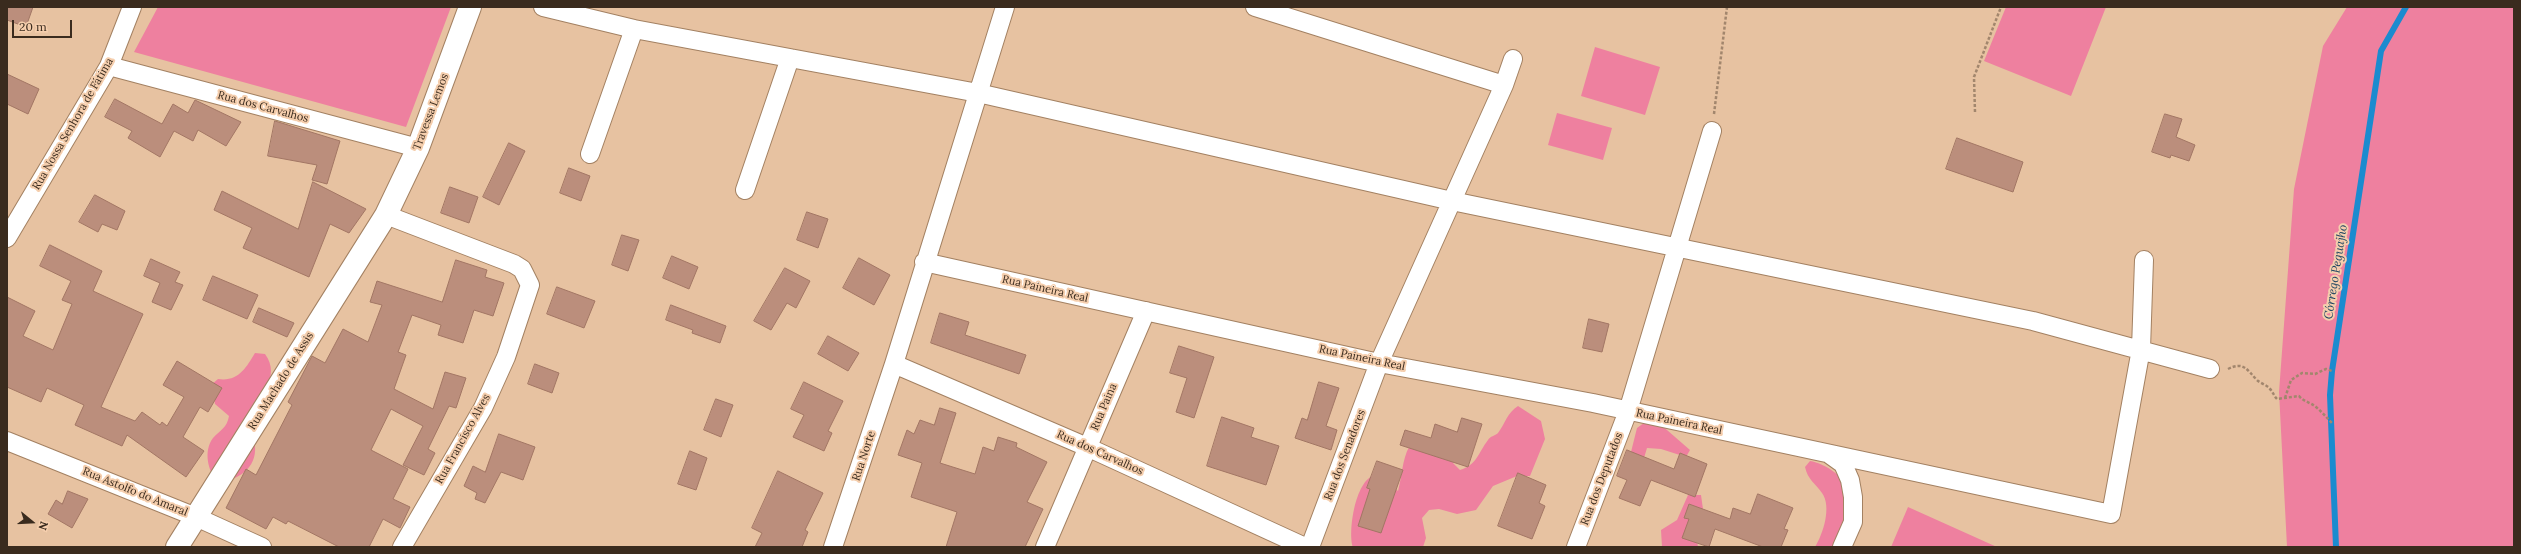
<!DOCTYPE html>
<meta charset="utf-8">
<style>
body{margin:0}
#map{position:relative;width:2521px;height:554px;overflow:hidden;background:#e7c2a1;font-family:Lora,serif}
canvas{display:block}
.frame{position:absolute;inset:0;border:8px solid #3a2b1e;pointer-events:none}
.north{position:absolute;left:12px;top:502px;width:40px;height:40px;-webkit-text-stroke:3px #f5cead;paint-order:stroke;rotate:108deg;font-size:11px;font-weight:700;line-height:16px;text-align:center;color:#3a2b1e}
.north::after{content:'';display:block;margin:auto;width:14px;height:18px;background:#3a2b1e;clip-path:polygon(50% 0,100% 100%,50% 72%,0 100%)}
.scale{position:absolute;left:12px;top:20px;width:60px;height:18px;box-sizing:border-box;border:2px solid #3a2b1e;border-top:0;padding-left:5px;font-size:12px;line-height:14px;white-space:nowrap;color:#3a2b1e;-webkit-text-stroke:3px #f5cead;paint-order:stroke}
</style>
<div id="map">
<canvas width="2521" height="554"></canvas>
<div class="frame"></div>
<div class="north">N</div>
<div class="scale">20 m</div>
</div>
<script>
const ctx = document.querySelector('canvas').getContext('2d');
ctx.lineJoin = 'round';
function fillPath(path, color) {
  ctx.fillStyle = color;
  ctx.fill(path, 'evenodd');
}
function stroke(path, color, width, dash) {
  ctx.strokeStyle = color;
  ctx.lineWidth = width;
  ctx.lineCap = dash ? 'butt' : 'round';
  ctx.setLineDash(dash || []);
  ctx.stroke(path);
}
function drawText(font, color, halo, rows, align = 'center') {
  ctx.font = font + ' Lora,serif';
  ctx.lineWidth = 4;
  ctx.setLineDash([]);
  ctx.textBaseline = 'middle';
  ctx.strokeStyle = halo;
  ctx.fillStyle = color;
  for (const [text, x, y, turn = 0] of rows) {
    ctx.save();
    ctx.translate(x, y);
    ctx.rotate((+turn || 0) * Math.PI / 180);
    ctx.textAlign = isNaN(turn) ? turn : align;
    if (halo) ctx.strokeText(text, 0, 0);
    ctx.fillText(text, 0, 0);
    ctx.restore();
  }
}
fillPath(new Path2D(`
 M158,7H451L406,127L134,52Z
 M2006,7H2106L2071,96L1984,61Z
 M2347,7H2514V547H2287L2279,392L2294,189L2323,46Z
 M1595,47L1660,67L1645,115L1581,96Z
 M1557,113L1612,128L1603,160L1548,145Z
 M255,353L265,354C282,377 258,397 251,418C249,426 254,438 255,446C257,469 237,480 218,483C208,472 203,451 213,438C220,430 227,428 229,416L215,404L211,385L218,379C238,382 246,368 255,353Z
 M1518,406L1541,421L1545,439L1530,476H1517L1493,486L1476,510L1457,514L1439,509L1429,510L1422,518L1426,538L1423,547H1353C1347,532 1357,461 1386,477C1390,480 1394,488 1398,491C1402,477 1402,460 1409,447L1450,443L1453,463L1460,470C1477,465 1478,453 1488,440C1490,436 1495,436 1498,433C1506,422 1507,413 1518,406Z
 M1652,417L1690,450L1686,457L1661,449L1647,448L1644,458L1630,456L1637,428Z
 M1810,461C1825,463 1848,479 1852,494C1855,507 1851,533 1850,547H1815C1823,534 1832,507 1822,493C1815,483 1808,480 1805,467Z
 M1688,495H1701L1703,509L1694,523L1698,547H1662L1661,530L1677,520Z
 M1908,507L1997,547H1891Z`), '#ee809f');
stroke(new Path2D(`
 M2336,547L2330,395L2332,371L2381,51L2406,7`), '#1b8bcf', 6);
const building = new Path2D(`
 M7,7H33L26,27L7,20Z
 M7,74L39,89L28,114L7,104Z
 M115,99L162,124L173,104L188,113L195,100L241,122L226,146L198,130L193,141L174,131L160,157L128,138L132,131L105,117Z
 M2165,114L2182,119L2176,137L2195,145L2189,161L2171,155L2170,158L2152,152Z
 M275,121L340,141L327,184L312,180L317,165L268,156Z
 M1957,138L2023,162L2013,192L1946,169Z
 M509,143L525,151L499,205L483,197Z
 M569,168L590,176L581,201L560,193Z
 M313,182L366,209L349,233L330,224L309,277L243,248L252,228L214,210L222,191L298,229Z
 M450,187L478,197L469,223L441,213Z
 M95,195L125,211L117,230L102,224L98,232L79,222Z
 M807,212L828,219L818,248L797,240Z
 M622,235L639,240L628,271L612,265Z
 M50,245L102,271L93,291L143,314L101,407L135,421L142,412L160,425L162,422L167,426L184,397L163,385L177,361L222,388L208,412L200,407L183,437L204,451L186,477L127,435L122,446L75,425L84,405L47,388L41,402L7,387V297L35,311L23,336L53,350L72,304L62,300L71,281L40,266Z
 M672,256L698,267L689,289L663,278Z
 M859,258L890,275L874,305L843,288Z
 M151,259L180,272L175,282L183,285L171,310L152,302L160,283L144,276Z
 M456,260L487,270L485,277L504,283L493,316L474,310L463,343L438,335L441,325L412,315L398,352L406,355L394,389L433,409L445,372L466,378L456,408L449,406L428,449L435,453L424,475L403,465L423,426L391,409L371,450L408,469L393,499L410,507L400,528L383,519L369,547H339L288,521L286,524L273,517L266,529L226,508L246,469L256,475L292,405L288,402L312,356L325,363L343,329L368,342L382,305L370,302L377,281L442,302Z
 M785,268L810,281L796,308L787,303L771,330L754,321Z
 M213,276L258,295L247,319L203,300Z
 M557,287L595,301L584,328L547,314Z
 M671,305L726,326L720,343L692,333L693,330L666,320Z
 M259,308L294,323L287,337L253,322Z
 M940,313L969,322L965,335L1026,355L1019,374L931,343Z
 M1589,319L1609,324L1602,352L1583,348Z
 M828,336L859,353L848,371L818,354Z
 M1179,346L1214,357L1194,418L1176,412L1187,378L1170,373Z
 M535,364L559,373L552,393L528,384Z
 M804,382L843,401L828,431L832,433L824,451L793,437L804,415L791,409Z
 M1319,382L1339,388L1326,426L1337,430L1331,450L1295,438L1302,418L1307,420Z
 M716,399L733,405L721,437L704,430Z
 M940,408L956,413L940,463L975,474L983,447L994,451L998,437L1017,443L1016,447L1047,462L1027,502L1043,509L1025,547H946L957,512L911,497L922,463L898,455L907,430L914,434L920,420L934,425Z
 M1222,417L1254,428L1251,437L1279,446L1266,485L1207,466Z
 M1462,418L1482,424L1468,467L1400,445L1405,430L1431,438L1435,424L1457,432Z
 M499,434L535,447L523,480L501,472L485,503L475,499L477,493L464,486L473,466L485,472Z
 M1627,450L1674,469L1680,453L1707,464L1695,497L1651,480L1640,506L1619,498L1627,480L1617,476Z
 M690,451L707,458L696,490L678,484Z
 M1377,461L1403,470L1381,533L1358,526L1370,489L1367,488Z
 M778,471L823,493L805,530L808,532L802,547H755L762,533L752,528Z
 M1518,473L1546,485L1539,503L1545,506L1532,539L1498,526Z
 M68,491L88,499L72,528L48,514L56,500L62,504Z
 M1758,494L1793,508L1784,529L1788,530L1781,547H1763L1715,529L1709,547L1682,538L1689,519L1684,518L1689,504L1730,519L1733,508L1750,514Z`);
fillPath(building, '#bb8e7c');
stroke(building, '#a27664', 1);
const street = new Path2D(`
 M543,7L634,29L590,154
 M1255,7L1504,85L1513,59
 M634,29L978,93L1452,201L2033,321L2210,369
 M109,66L418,148
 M745,190L790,58
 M386,215L514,264L522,269L530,285L506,357L483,408L402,547
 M7,238L109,66L132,7
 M924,262L1379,363L1593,403L2111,514L2141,349L2144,260
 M894,364L1087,447L1305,547
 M7,441L196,517L262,547
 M1829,454L1843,464L1850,480L1853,497V522L1842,547
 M833,547L894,364L1005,7
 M1045,547L1146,311
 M1310,547L1379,363L1504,85
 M1576,547L1628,411L1712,131`);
const secondary = new Path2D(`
 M177,547L386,215L418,148L470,7`);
stroke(street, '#a38162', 20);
stroke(secondary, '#a38162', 24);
stroke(new Path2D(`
 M1975,112L1974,77L2001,7
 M1714,114L1727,7
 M2228,369C2244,361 2247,370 2257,380C2260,383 2267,385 2270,389C2273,392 2274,396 2277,399L2299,396C2304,402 2310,402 2316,407C2322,412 2327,418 2333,424
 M2285,398L2291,380L2302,373L2315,374L2326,369L2332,371`), '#a2866d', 2.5, [3, 2]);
stroke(street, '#fff', 18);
stroke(secondary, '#fff', 22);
drawText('11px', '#3a2b1e', '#f5cead', [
 ["Rua dos Carvalhos",263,107,15],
 ["Travessa Lemos",431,112,-69],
 ["Rua Nossa Senhora de Fátima",73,124,-60],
 ["Rua Paineira Real",1045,289,13],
 ["Rua Paineira Real",1362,358,12],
 ["Rua Machado de Assis",281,381,-58],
 ["Rua Paina",1104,407,-67],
 ["Rua Paineira Real",1679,422,12],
 ["Rua Francisco Alves",463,439,-61],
 ["Rua dos Carvalhos",1100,453,24],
 ["Rua dos Senadores",1345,455,-69],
 ["Rua Norte",864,456,-72],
 ["Rua dos Deputados",1602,479,-69],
 ["Rua Astolfo do Amaral",135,492,22]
]);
drawText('italic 12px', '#1c4461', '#f5cead', [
 ["Córrego Peguajho",2336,272,-81]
]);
</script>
